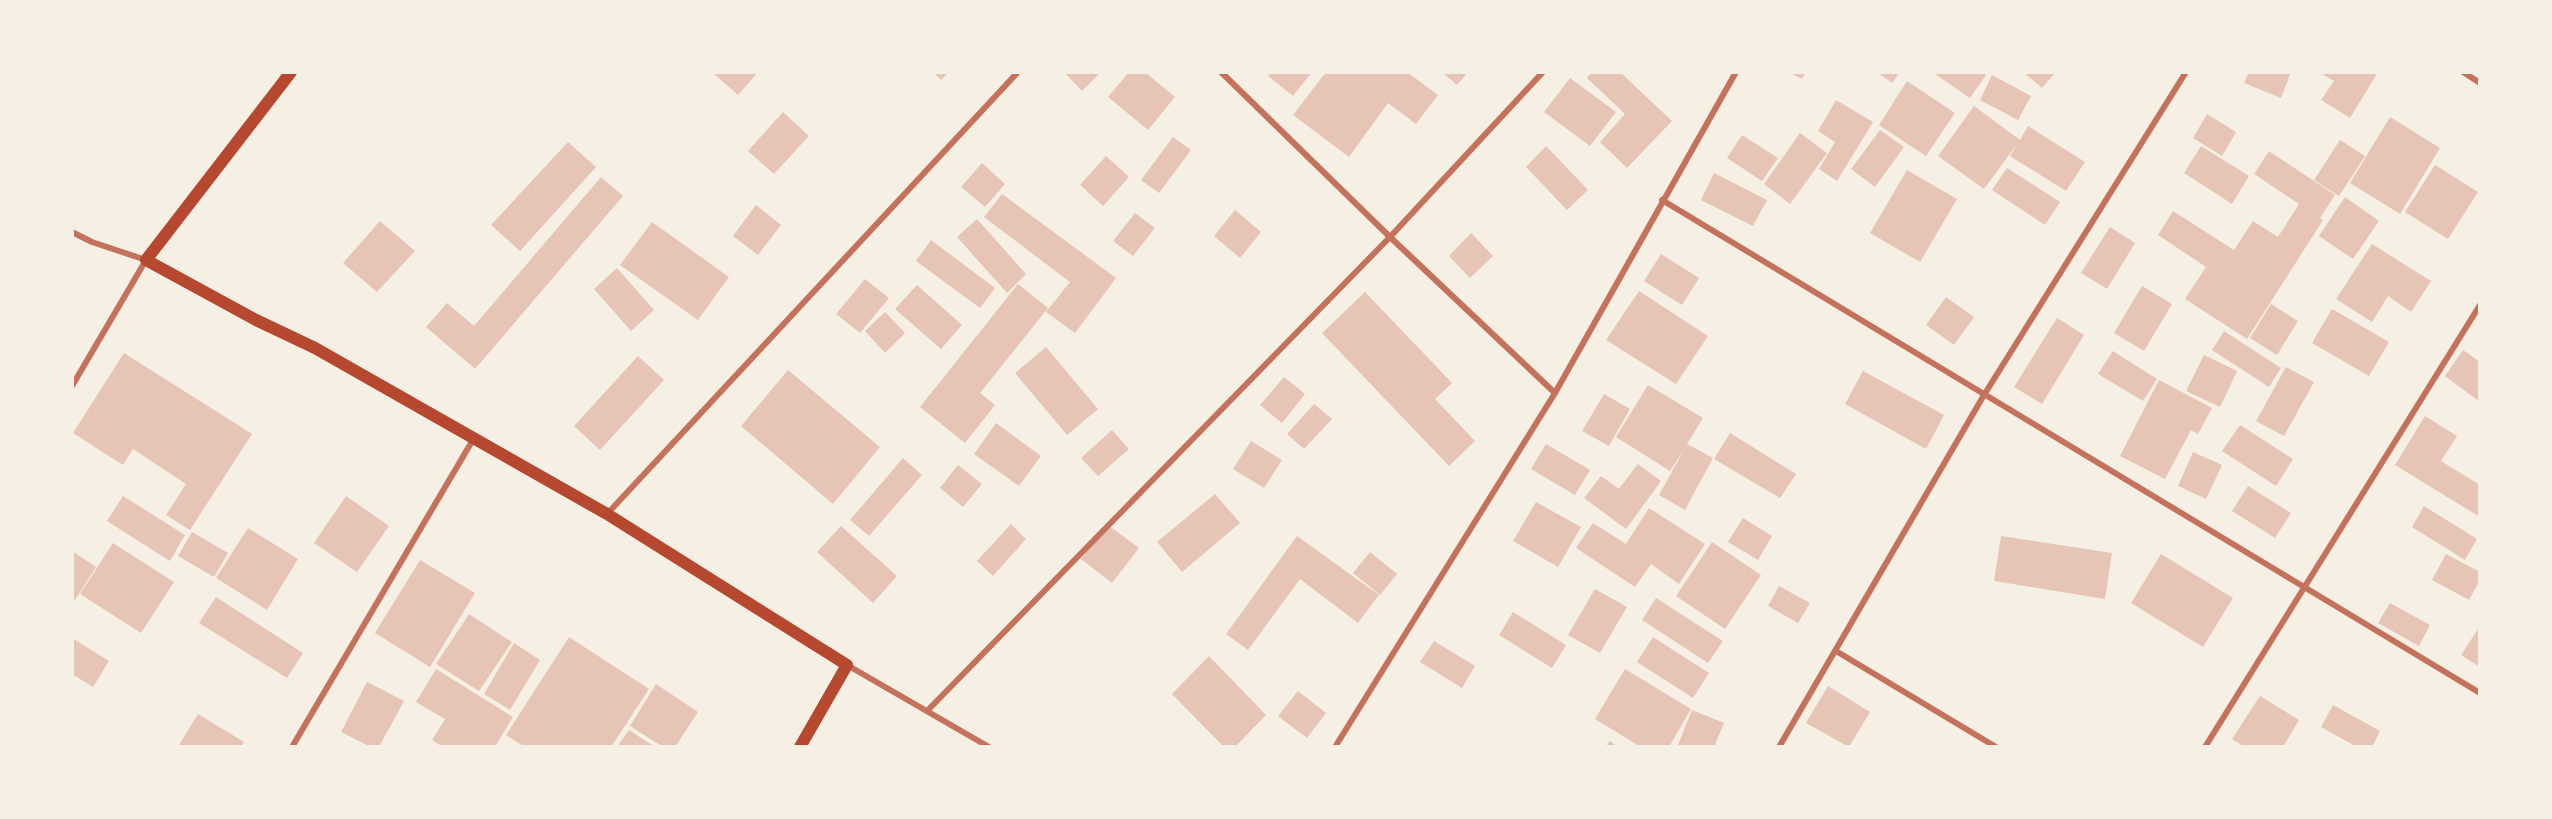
<!DOCTYPE html>
<style>
body{margin:0}
#map{position:relative;width:2552px;height:819px;overflow:hidden;background:#f6efe4;font-family:"Crimson Pro",serif}
canvas{display:block}
.frame{position:absolute;inset:0;border:74px solid #f6efe4;pointer-events:none}
</style>
<div id="map">
<canvas width="2552" height="819"></canvas>
<div class="frame"></div>
</div>
<script>
const ctx = document.querySelector('canvas').getContext('2d');
ctx.lineJoin = 'round';
function fillPath(path, color) {
  ctx.fillStyle = color;
  ctx.fill(path, 'evenodd');
}
function stroke(path, color, width, dash) {
  ctx.strokeStyle = color;
  ctx.lineWidth = width;
  ctx.lineCap = dash ? 'butt' : 'round';
  ctx.setLineDash(dash || []);
  ctx.stroke(path);
}
fillPath(new Path2D(`
 M715,72H758L738,95L714,74Z
 M933,72H949L941,80Z
 M1064,72H1101L1082,91Z
 M1129,72H1145L1175,97L1148,130L1108,97Z
 M1271,72H1312L1293,96L1268,76Z
 M1326,72H1407L1438,95L1416,124L1388,103L1349,157L1293,115Z
 M1442,72H1468L1457,85Z
 M1592,72H1620L1672,121L1627,168L1600,142L1625,114L1587,78Z
 M1788,72H1806L1802,79Z
 M1877,72H1900L1892,83Z
 M1932,72H1981L1986,75L1970,98Z
 M2023,72H2056L2042,88Z
 M2249,72H2291L2281,98L2244,83Z
 M2319,72H2378L2350,118L2321,100L2334,81Z
 M1992,75L2031,96L2018,120L1980,100Z
 M1570,78L1616,112L1590,146L1544,112Z
 M1907,81L1955,113L1926,156L1879,125Z
 M1836,100L1873,122L1837,181L1819,169L1835,142L1818,131Z
 M1974,106L2020,140L2028,126L2085,162L2066,191L2010,156L2017,144L1984,189L1938,156Z
 M783,112L809,136L774,174L748,151Z
 M2207,114L2236,132L2222,156L2193,138Z
 M2390,117L2440,148L2400,214L2350,183Z
 M1880,130L1904,147L1875,187L1851,169Z
 M1800,133L1827,153L1790,204L1764,184Z
 M1742,135L1778,158L1762,181L1727,158Z
 M1173,137L1191,150L1159,193L1141,180Z
 M2340,140L2365,156L2339,196L2314,180Z
 M568,142L596,167L520,251L491,225Z
 M1546,146L1588,190L1567,210L1526,167Z
 M2201,146L2249,176L2232,204L2184,173Z
 M2269,151L2335,195L2320,218L2323,220L2247,339L2185,299L2206,267L2158,235L2173,211L2234,250L2253,221L2278,237L2299,204L2254,174Z
 M1106,156L1129,177L1103,206L1080,185Z
 M982,163L1005,184L985,207L961,187Z
 M2435,165L2478,192L2448,239L2405,212Z
 M2007,168L2060,202L2045,225L1992,190Z
 M1907,170L1957,199L1920,262L1870,233Z
 M1714,173L1767,200L1753,226L1701,200Z
 M601,177L623,196L475,369L426,327L447,303L474,326Z
 M1002,194L1116,278L1075,333L1046,312L1070,282L984,217Z
 M2345,197L2379,221L2353,259L2319,236Z
 M756,205L781,225L758,255L733,236Z
 M1235,210L1261,232L1240,258L1214,236Z
 M1135,213L1155,228L1133,256L1113,241Z
 M977,219L1026,274L1007,293L957,237Z
 M380,221L415,251L377,292L343,263Z
 M652,222L729,277L698,320L620,265Z
 M2110,227L2135,243L2107,289L2081,273Z
 M1471,233L1493,256L1470,278L1449,256Z
 M931,240L995,288L980,308L916,261Z
 M2372,244L2431,281L2411,312L2388,296L2372,322L2336,299Z
 M1661,254L1699,278L1682,305L1644,281Z
 M617,268L654,310L631,331L594,289Z
 M865,279L889,298L860,333L836,314Z
 M1018,284L1048,308L980,393L995,405L965,443L920,407Z
 M917,285L962,325L941,349L895,309Z
 M2142,286L2172,304L2144,351L2114,333Z
 M1639,291L1708,336L1676,384L1606,340Z
 M1365,292L1452,383L1435,399L1475,441L1449,466L1322,333Z
 M1946,297L1974,317L1954,345L1926,325Z
 M2271,304L2298,321L2277,355L2250,338Z
 M2332,309L2389,342L2369,376L2312,343Z
 M885,312L905,333L885,353L865,331Z
 M2057,318L2084,335L2042,404L2014,387Z
 M2224,331L2281,368L2269,387L2212,350Z
 M1046,347L1098,409L1067,435L1015,373Z
 M2463,350L2480,362V402L2445,376Z
 M2113,351L2157,379L2143,401L2098,374Z
 M124,353L252,434L190,530L166,515L186,484L133,449L123,465L73,433Z
 M2204,355L2237,371L2220,407L2186,391Z
 M638,356L664,380L600,450L574,426Z
 M2286,367L2314,382L2284,436L2256,421Z
 M788,370L880,447L833,504L741,426Z
 M1863,371L1944,415L1926,449L1845,404Z
 M1284,377L1305,394L1282,423L1260,405Z
 M2159,380L2212,408L2198,434L2191,430L2165,479L2120,456Z
 M1648,385L1703,418L1687,444L1713,458L1685,510L1659,495L1685,448L1670,471L1616,437Z
 M1604,394L1630,409L1609,446L1582,431Z
 M1314,404L1332,419L1304,449L1287,434Z
 M2425,416L2457,436L2441,461L2480,485V517L2395,465Z
 M996,423L1041,456L1019,486L974,454Z
 M2240,425L2293,459L2276,486L2222,451Z
 M1112,430L1129,449L1098,476L1081,458Z
 M1730,433L1796,474L1780,498L1714,459Z
 M1251,441L1282,460L1264,488L1233,469Z
 M1546,444L1590,470L1575,495L1531,469Z
 M2193,452L2222,465L2206,499L2178,486Z
 M903,458L922,475L869,536L850,520Z
 M1638,464L1661,481L1626,529L1584,498L1601,476L1619,489Z
 M958,465L982,484L963,507L940,488Z
 M2248,486L2291,513L2275,538L2232,511Z
 M1215,494L1240,523L1182,572L1157,542Z
 M123,496L185,535L170,561L107,521Z
 M346,496L389,526L357,572L314,543Z
 M1536,502L1581,527L1558,567L1513,541Z
 M2424,506L2477,539L2465,560L2412,527Z
 M1649,508L1705,544L1679,584L1651,564L1635,587L1576,548L1593,523L1626,544Z
 M1743,518L1772,536L1758,560L1728,542Z
 M1011,524L1026,539L993,576L977,561Z
 M1108,525L1139,548L1112,583L1081,559Z
 M841,526L897,576L873,603L817,552Z
 M248,528L298,559L267,610L216,578Z
 M192,532L228,553L214,577L178,556Z
 M1297,536L1379,595L1358,623L1300,579L1248,650L1226,634Z
 M2001,536L2112,553L2105,599L1994,581Z
 M1712,542L1761,575L1725,629L1676,596Z
 M113,543L174,582L141,633L80,594Z
 M72,551L96,567L75,600L72,598Z
 M1370,552L1397,574L1380,595L1353,573Z
 M2161,554L2233,598L2203,647L2131,603Z
 M2446,554L2480,572V580L2469,600L2432,580Z
 M420,560L475,593L430,667L375,633Z
 M1779,586L1810,603L1798,623L1768,606Z
 M1595,589L1627,607L1600,653L1568,635Z
 M216,597L303,653L287,678L199,623Z
 M1656,598L1723,641L1708,663L1642,620Z
 M2390,603L2430,625L2419,646L2378,623Z
 M1513,612L1566,645L1552,668L1499,635Z
 M469,614L512,642L479,691L436,664Z
 M2480,626V667L2461,655Z
 M569,637L649,689L611,747H525L506,735Z
 M1653,637L1709,673L1693,698L1637,662Z
 M72,638L109,661L93,687L72,674Z
 M1434,641L1475,666L1462,688L1420,662Z
 M514,643L540,660L510,710L484,694Z
 M1209,656L1266,715L1235,747H1224L1172,694Z
 M436,669L513,717L495,747H443L432,740L445,719L416,702Z
 M1625,669L1691,709L1669,747H1641L1595,719Z
 M367,682L404,701L379,747H371L341,732Z
 M656,684L698,712L675,747H663L630,726Z
 M1828,686L1870,712L1849,747L1806,723Z
 M1298,691L1326,713L1307,738L1278,716Z
 M2260,696L2299,720L2283,747H2245L2232,739Z
 M2333,705L2380,731L2372,747H2357L2321,727Z
 M1692,710L1724,723L1714,747H1677Z
 M198,714L244,742L241,747L179,745Z
 M629,730L655,747H617Z
 M1610,741L1618,747H1605Z`), '#e6c5b7');
stroke(new Path2D(`
 M1221,72L1390,237L1555,393
 M2463,72L2480,83
 M1662,200L2480,693
 M72,232L92,242L146,260L72,386
 M607,514L1018,72
 M1836,651L1996,747
 M847,665L989,747
 M928,710L1390,237L1543,72
 M292,747L474,438
 M1335,747L1555,393L1736,72
 M1779,747L1984,395L2186,72
 M2205,747L2480,305`), '#c5725c', 6);
stroke(new Path2D(`
 M291,72L146,260L256,320L315,348L607,514L847,665L800,747`), '#b5482f', 12);
</script>
